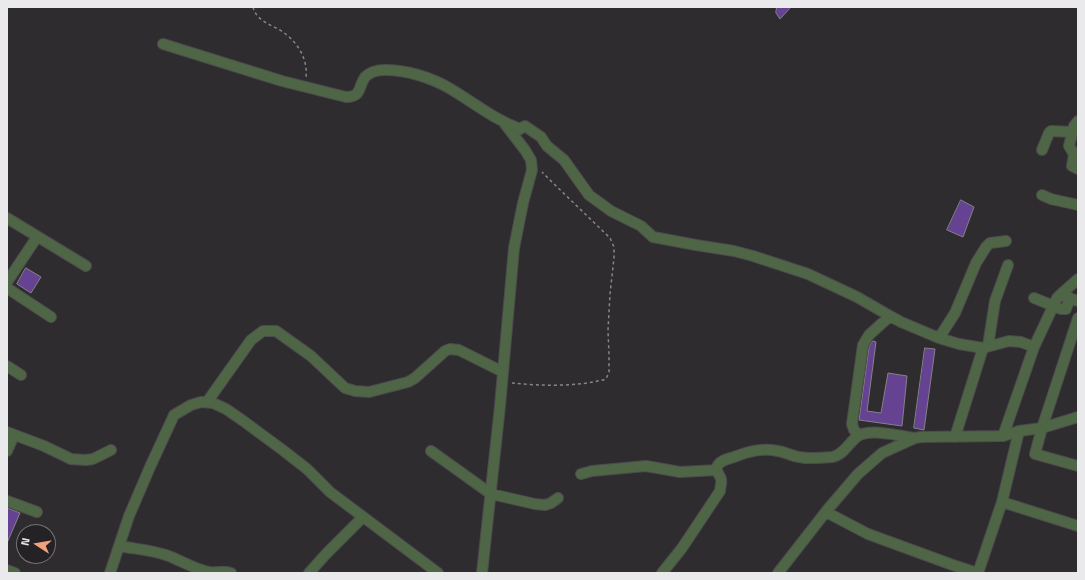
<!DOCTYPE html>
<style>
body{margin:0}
#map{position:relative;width:1085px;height:580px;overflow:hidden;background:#2e2c2f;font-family:"Titillium Web",sans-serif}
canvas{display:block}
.frame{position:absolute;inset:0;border:8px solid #eae9eb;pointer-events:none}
.north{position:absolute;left:16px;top:524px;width:40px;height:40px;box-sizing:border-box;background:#242225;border:1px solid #737274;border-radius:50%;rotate:282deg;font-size:11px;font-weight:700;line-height:16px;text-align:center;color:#eae9eb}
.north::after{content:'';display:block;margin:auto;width:14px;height:18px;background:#f0a27a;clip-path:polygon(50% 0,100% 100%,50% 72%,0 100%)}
</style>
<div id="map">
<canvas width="1085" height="580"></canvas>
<div class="frame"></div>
<div class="north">N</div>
</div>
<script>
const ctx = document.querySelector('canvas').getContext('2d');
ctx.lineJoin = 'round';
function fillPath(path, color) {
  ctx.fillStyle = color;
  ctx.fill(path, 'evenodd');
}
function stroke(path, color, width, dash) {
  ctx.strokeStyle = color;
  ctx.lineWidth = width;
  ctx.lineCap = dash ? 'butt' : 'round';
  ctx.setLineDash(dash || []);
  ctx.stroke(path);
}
const building = new Path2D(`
 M777,7H791L780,19L776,13Z
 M961,200L974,207L963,237L947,230Z
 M26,268L41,277L31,293L17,284Z
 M873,341L876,342L867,411L881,413L888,373L907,376L902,426L859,420L869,347Z
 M925,348L935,349L924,430L914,428Z
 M7,508L20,513L7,543Z`);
fillPath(building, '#654392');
stroke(building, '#838285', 1);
const minor = new Path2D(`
 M163,44L282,81L346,97C362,97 358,87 365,77C370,72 378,70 385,70C406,70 430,77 449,88C473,102 493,119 520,129L525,126L541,137L547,146L564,160L589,195L611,211L641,226L653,237L696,245L734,251L753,256L808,274L857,297L890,316L901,322L939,338L959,344L983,348L1009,341L1021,342L1034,347
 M1078,121L1074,126L1069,146L1074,154L1072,166L1078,169
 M1042,150L1049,133L1051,131L1072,132
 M1042,195L1051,199L1078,205
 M7,218L86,266
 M7,282L37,237
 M7,288L51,317
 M1060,295L1078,279
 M1034,298L1061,309H1066L1070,298
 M1078,318L1042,428L1035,454L1078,466
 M939,338L955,313L976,263L986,247L990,243L1006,241
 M988,346L995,301L1008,265
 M7,366L21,375
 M207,402L251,340L263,331H276L311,356L345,388L355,391L369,392L408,382L415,378L445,351L450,349L459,350L503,372
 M7,432L44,446L71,459L86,460L93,459L111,450
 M859,435L854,430L852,424L863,345L869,335L890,316
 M1003,436L1034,347L1057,298L1060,295L1078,301
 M955,437L983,348
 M7,451L14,435
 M431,451L491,494L535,504L545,505L551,503L558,498
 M581,474L592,471L646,466L680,472L717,470
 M7,501L37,512
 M1002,502L1078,526
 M826,512L868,534L950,564L977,573
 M120,546C135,549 151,550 166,555C180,560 194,569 209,572C217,573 224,570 231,573
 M7,570L15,573
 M110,573L129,516L150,467L174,415L191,405L201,402L213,403L226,409L242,420L284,451L307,469L330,492L438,573
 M309,573L326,554L363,517
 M482,573L500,406L514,248L523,203L532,170L531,160L525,150L505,124
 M662,573L682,548L720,491C720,487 722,483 721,479C720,475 714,470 718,465C721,460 728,459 734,457C749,451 762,448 778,451C785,452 792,456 799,457C809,459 822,458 832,457C844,455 849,442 858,436C871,428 900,436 915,438
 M778,573L828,509L858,474L882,453L915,438L921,437L1003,436L1019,431L1042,428L1078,417
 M978,573L1002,502L1019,431`);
stroke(minor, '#4c4a4d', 12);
stroke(new Path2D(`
 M253,7C257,22 271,24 283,32C297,42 308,58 306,77
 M512,383C541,386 578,387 606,379L609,372V355L608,330L610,294L614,258V247L610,238L553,183L542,172`), '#888689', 1.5, [3, 3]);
stroke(minor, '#4e6646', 10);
</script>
